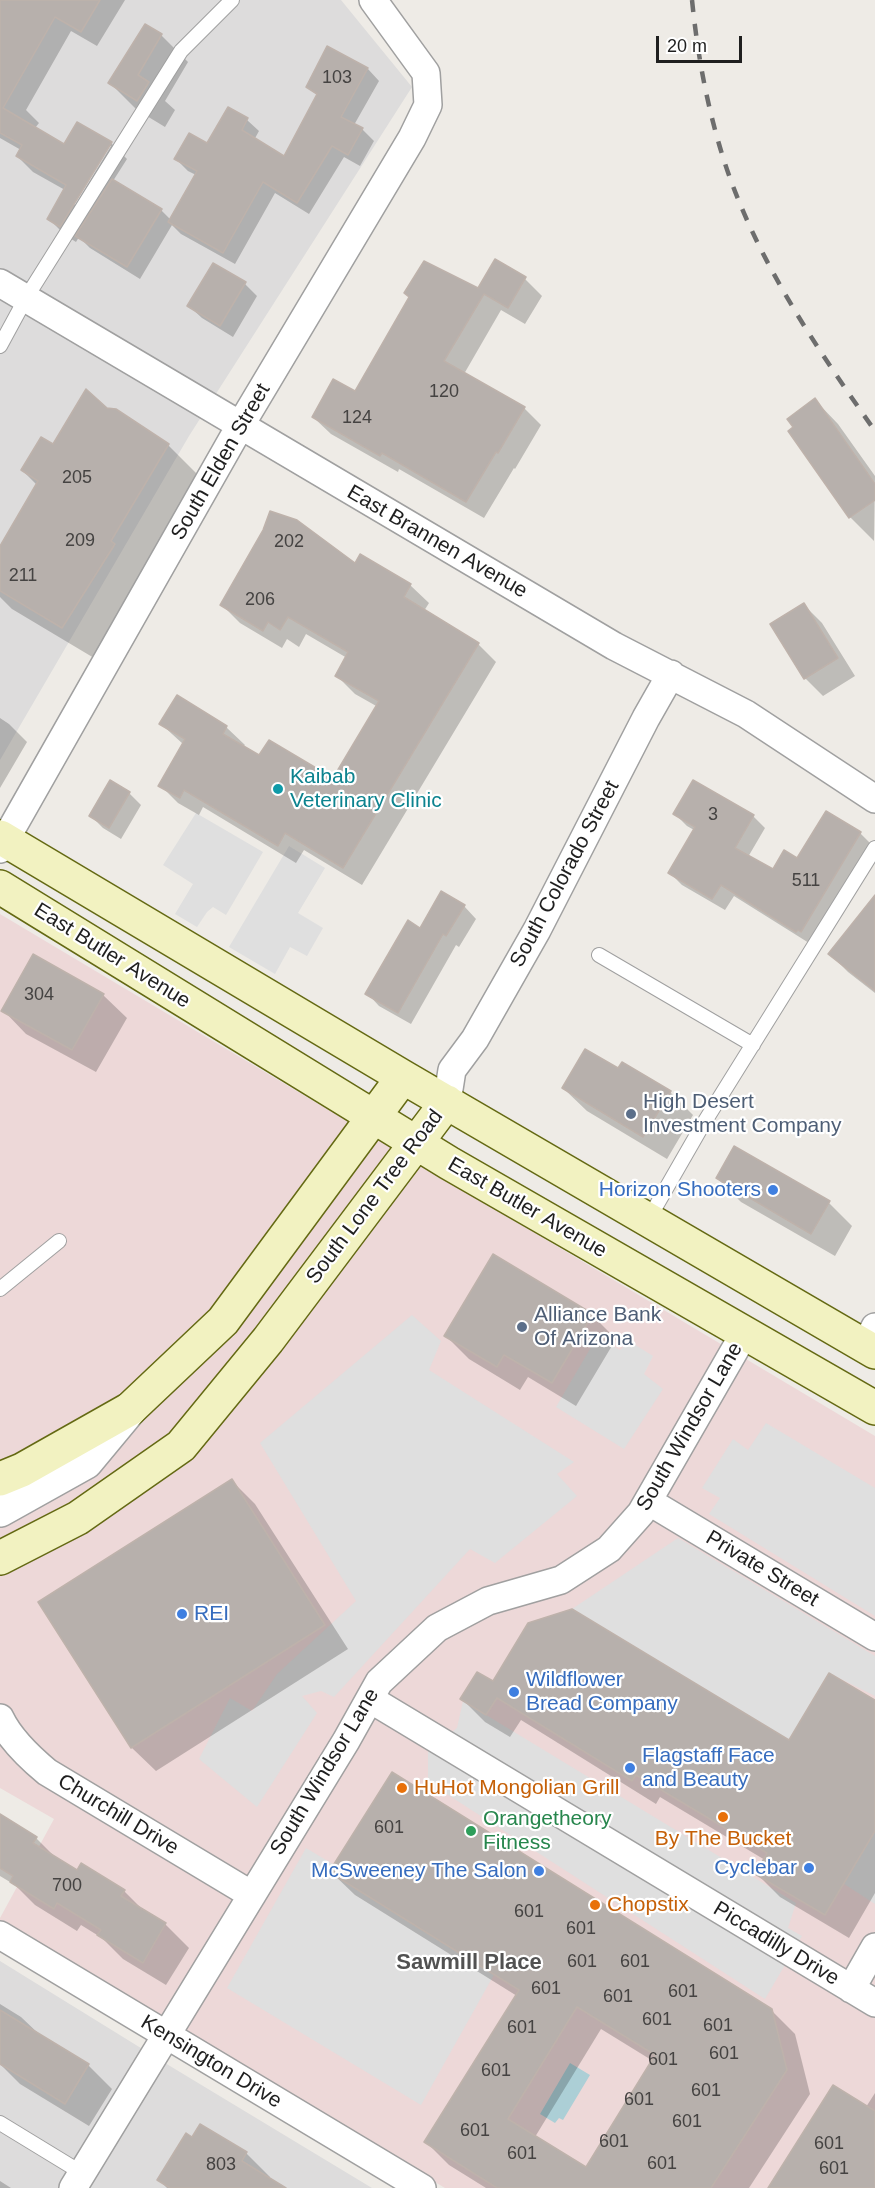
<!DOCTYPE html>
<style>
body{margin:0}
#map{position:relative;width:875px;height:2188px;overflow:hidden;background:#eeebe6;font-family:Arial,sans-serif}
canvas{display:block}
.scale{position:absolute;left:656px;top:36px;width:86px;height:27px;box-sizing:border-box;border:3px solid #1f1f1f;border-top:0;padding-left:8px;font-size:18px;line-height:21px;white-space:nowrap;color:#1f1f1f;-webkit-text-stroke:4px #fff;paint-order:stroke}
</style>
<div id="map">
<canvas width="875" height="2188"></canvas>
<div class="scale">20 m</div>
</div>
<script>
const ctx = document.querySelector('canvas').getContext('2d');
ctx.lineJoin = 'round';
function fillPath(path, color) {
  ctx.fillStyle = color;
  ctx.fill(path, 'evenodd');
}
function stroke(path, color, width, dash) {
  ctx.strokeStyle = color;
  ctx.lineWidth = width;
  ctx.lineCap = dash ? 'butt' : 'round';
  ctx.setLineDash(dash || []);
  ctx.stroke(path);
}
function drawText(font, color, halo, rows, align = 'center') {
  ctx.font = font + ' Arial,sans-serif';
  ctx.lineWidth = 4.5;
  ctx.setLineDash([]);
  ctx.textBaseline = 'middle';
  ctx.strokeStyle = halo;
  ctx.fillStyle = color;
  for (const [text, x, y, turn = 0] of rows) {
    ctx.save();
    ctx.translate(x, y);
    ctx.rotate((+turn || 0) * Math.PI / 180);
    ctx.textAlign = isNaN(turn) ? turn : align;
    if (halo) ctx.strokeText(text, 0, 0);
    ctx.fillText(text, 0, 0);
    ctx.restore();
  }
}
fillPath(new Path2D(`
 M0,0H341L412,87L189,436L0,760Z
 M0,1961L170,2066L372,2188H0Z`), '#dddcdc');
fillPath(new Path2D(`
 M0,914L875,1436V2188H445L0,1925V1918L54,1819L0,1788Z`), '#edd8d8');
fillPath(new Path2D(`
 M196,813L263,852L226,915L213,907L207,912L197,927L175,914L193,884L163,865Z
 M289,846L325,868L298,913L323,928L307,956L290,947L275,974L229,947Z
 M412,1315L441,1341L429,1370L574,1462L557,1474L577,1496L495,1563L470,1549L334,1697L321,1691L302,1696L317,1713L257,1807L199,1759L230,1698L252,1711L277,1674L356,1601L260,1443Z
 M597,1337L620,1350L629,1341L653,1356L644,1374L663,1389L624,1449L556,1407Z
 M766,1423L875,1488V1616L709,1514L720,1498L702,1488L733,1439L748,1450Z
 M678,1538L875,1656V1696L829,1673L789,1740L572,1609Z
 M463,1701L796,1903L788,1928L802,1936L765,1999L428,1782V1752L457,1728Z
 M875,1821V1904L838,1880Z
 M306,1848L500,1964L421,2105L227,1988Z`), '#dfdfdf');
fillPath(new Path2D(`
 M570,2063L590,2075L563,2120L559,2118L555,2123L540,2114Z`), '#accfd6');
fillPath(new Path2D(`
 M0,0H125L97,46L71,31L26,110L39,123L35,128L65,146L111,143L127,159L113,181L161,210L171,220L196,175L188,171L176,159L208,145L229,109L247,120L259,131L254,140L285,158L318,96L308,87L328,48L368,69L379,81L354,125L362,129L374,141L360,166L344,157L309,214L275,193L235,264L181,234L172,225L140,279L90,248L79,237L76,242L65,235L49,219L65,190L33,172L17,156L21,150L0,138ZM108,146H111L75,205L73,203Z
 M161,35L188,62L165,101L175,110L165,127L137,110L110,83Z
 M525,279L542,296L525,324L501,310L464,374L524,408L541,425L515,469L514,468L484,518L399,469L398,472L331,434L313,417L355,393L479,290Z
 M245,284L257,296L233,337L202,318L189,306Z
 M815,400L838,424L875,476L874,541L850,517L790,431Z
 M107,409L116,411L168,445L200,477L94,658L12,609L0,597V546L37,485L22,470L53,446Z
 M360,556L410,585L429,603L424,611L478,644L496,662L362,885L304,850L296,863L203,807L199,815L178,803L160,785L183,744L161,724L226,727L245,745L243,747L260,758L334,780L378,707L355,694L337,676L347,658L306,634L299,647L287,639L282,648L240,623L221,604L355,565Z
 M804,605L822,623L855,676L823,696L805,678Z
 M0,718L9,724L27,742L0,788Z
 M129,793L141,805L121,839L103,828L91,816Z
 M675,814L753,816L765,828L748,857L774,871L860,833L872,845L809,943L734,896L725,910L682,885L670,873L694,830L687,826Z
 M875,897V993L848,972L830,954Z
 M464,906L476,919L459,947L456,945L411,1024L379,1006L367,993L421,930Z
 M103,995L127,1018L96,1072L26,1034L3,1010Z
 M618,1070L670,1092L693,1115L667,1159L587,1111L563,1088Z
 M717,1178L829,1203L852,1226L835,1256L741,1202Z
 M494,1256L592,1315L616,1339L576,1406L528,1377L520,1390L469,1359L446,1336Z
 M232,1481L255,1504L348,1649L156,1771L132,1748L40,1603Z
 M493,1684L790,1742L875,1702V1893L849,1938L780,1897L756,1873L765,1860L660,1797L656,1804L521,1720L510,1737L485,1722L462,1699Z
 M0,1816L36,1838L57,1859L78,1872L124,1891L144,1911L165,1924L189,1948L166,1985L123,1959L102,1938L81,1925L77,1931L35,1905L15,1885L0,1876Z
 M331,1872L771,2010L795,2034L810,2094L749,2188H486L449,2165L426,2142L517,1996L355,1895ZM601,2029L653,2061L587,2169L535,2137Z
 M0,2004L21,2017L41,2036L88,2065L112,2089L89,2126L20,2084L0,2064Z
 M875,2093V2188H770L866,2107Z
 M200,2126L246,2153L270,2177L268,2179L284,2188H167L159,2180L192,2139Z
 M0,2181L11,2188H0Z`), '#0003');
const building = new Path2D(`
 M0,0H100L81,32L55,17L3,108L64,144L77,122L112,142L60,227L47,219L66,185L16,156L22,145L0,133Z
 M145,24L162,34L138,75L149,82L137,101L108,83Z
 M327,46L368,68L341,117L363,128L348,155L332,146L297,203L263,182L223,253L168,222L197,171L174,159L189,133L207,143L228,107L248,118L242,130L284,156L317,94L306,87Z
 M112,179L162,209L127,267L75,236Z
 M495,259L526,277L508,308L484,294L444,361L525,407L498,453L496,452L466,502L382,453L380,456L312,417L333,379L355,391L409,297L404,293L424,261L478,288Z
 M213,263L246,282L220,326L187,306Z
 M86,389L107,408L116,409L169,444L111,541L115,544L62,628L0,591V546L38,481L21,470L41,437L53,444Z
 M815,398L875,484V500L849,518L788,431L793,427L787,419Z
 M270,511L297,520L355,563L360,554L411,584L404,597L479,643L343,868L285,833L278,846L184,790L180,798L158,786L185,739L159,724L177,695L227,726L223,734L259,755L269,740L333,778L379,701L335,676L348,652L288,617L280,630L268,622L263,631L220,605L263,530Z
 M804,603L838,658L804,679L770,624Z
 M110,780L130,792L109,828L89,816Z
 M693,780L754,815L735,848L773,869L784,850L797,858L826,811L861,832L801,932L798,930L796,932L721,885L712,899L668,873L695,827L673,814Z
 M441,891L465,905L446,936L443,934L398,1013L365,994L408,920L420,928Z
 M875,895V991L828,954Z
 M33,954L104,994L72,1050L1,1011Z
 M585,1049L618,1068L622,1062L671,1091L643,1137L562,1088Z
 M734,1146L830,1201L811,1234L716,1178Z
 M493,1254L593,1314L552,1383L504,1355L497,1367L444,1336Z
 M232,1479L325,1625L131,1748L38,1602Z
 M572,1609L789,1740L829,1673L875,1700V1831L825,1915L755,1874L767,1853L636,1775L632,1781L497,1698L486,1715L460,1699L477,1672L493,1681L528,1623Z
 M392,1772L772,2009L787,2070L711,2188H497L424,2142L519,1990L329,1872ZM577,2007L655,2055L586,2167L508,2119Z
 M0,1814L37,1837L33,1843L77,1870L81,1863L125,1890L121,1896L166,1923L143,1963L97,1935L101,1930L57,1903L54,1909L10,1882L13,1876L0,1868Z
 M0,2010L89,2064L65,2104L0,2064Z
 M833,2085L875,2111V2188H768Z
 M200,2124L247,2152L242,2161L286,2188H170L157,2180L186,2133L192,2137Z`);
fillPath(building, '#b7b0ac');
stroke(building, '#beb2ab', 1.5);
const service = new Path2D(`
 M0,346L26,298L181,51L232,0
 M599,955L753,1045
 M648,1220L702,1126L875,848
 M0,1289L59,1241
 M0,2123L82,2173`);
const minor = new Path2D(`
 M0,283L614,646L746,714L875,799
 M0,849L240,426L412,138L428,105L426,73L373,0
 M447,1102L452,1070L475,1039L537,930L646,718L671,674
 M865,1346L875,1327
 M648,1501L875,1637
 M370,1699L875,2003
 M0,1718C10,1739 29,1757 47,1772L252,1895
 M0,1935L422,2188
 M851,1989L875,1947
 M73,2188L346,1741L379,1682L437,1628L488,1601L561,1580L609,1549L641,1513L744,1334`);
const tertiary = new Path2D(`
 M0,1510L86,1462L130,1409`);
const secondary = new Path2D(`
 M0,837L403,1077L875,1352
 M0,887L449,1163L875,1408
 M0,1479L22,1470L130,1409L223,1321L403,1077
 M0,1558L78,1518L181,1446L268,1340L447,1102`);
stroke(service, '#a0a0a0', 16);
stroke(minor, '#a0a0a0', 30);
stroke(tertiary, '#a0a0a0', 36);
stroke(secondary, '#646913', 36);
stroke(service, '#fff', 14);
stroke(minor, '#fff', 27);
stroke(tertiary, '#fff', 33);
stroke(secondary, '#f2f2c1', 33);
stroke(new Path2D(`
 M692,0C697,49 705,96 719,144C749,249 813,343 875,431`), '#6d6d6d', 4.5, [12, 12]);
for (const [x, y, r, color] of [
 [278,789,6,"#0f9aa8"],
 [631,1114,6,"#5c6f8a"],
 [773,1190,6,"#3f7fe0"],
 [522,1327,6,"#5c6f8a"],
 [182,1614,6,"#3f7fe0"],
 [514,1692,6,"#3f7fe0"],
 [630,1768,6,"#3f7fe0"],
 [402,1788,6,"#e8710a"],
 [723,1817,6,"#e8710a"],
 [471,1831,6,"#2e9e5b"],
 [809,1868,6,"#3f7fe0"],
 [539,1871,6,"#3f7fe0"],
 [595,1905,6,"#e8710a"]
]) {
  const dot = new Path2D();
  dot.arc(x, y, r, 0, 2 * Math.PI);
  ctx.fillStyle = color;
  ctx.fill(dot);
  stroke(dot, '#fff', 2);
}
drawText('18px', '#454342', null, [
 ["103",337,78],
 ["120",444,392],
 ["124",357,418],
 ["205",77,478],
 ["209",80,541],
 ["202",289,542],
 ["211",23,576],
 ["206",260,600],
 ["3",713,815],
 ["511",806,881],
 ["304",39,995],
 ["601",389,1828],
 ["700",67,1886],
 ["601",529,1912],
 ["601",581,1929],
 ["601",582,1962],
 ["601",635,1962],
 ["601",546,1989],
 ["601",683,1992],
 ["601",618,1997],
 ["601",657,2020],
 ["601",718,2026],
 ["601",522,2028],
 ["601",724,2054],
 ["601",663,2060],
 ["601",496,2071],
 ["601",706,2091],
 ["601",639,2100],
 ["601",687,2122],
 ["601",475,2131],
 ["601",614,2142],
 ["601",829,2144],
 ["601",522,2154],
 ["601",662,2164],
 ["803",221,2165],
 ["601",834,2169]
]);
drawText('21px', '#1f1f1f', '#fff', [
 ["South Elden Street",221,462,-60],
 ["East Brannen Avenue",437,542,30],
 ["South Colorado Street",565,874,-62],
 ["East Butler Avenue",112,956,32],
 ["South Lone Tree Road",375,1197,-53],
 ["East Butler Avenue",527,1208,30],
 ["South Windsor Lane",690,1427,-60],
 ["Private Street",762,1569,31],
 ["South Windsor Lane",325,1772,-59],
 ["Churchill Drive",118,1815,31],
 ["Piccadilly Drive",776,1944,31],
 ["Kensington Drive",211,2062,31]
]);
drawText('21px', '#0d838f', '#fff', [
 ["Kaibab",290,777],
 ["Veterinary Clinic",290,801]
], 'left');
drawText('21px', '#4e5e75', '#fff', [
 ["High Desert",643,1102],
 ["Investment Company",643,1126],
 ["Alliance Bank",534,1315],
 ["Of Arizona",534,1339]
], 'left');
drawText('21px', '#366cbe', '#fff', [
 ["Horizon Shooters",761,1190],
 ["REI",194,1614,"left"],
 ["Wildflower",526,1680,"left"],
 ["Bread Company",526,1704,"left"],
 ["Flagstaff Face",642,1756,"left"],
 ["and Beauty",642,1780,"left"],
 ["Cyclebar",797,1868],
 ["McSweeney The Salon",527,1871]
], 'right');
drawText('21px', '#c56008', '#fff', [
 ["HuHot Mongolian Grill",414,1788],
 ["By The Bucket",723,1839,"center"],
 ["Chopstix",607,1905]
], 'left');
drawText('21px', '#27864d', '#fff', [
 ["Orangetheory",483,1819],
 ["Fitness",483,1843]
], 'left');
drawText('bold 22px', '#525252', '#fff', [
 ["Sawmill Place",469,1963]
]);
</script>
